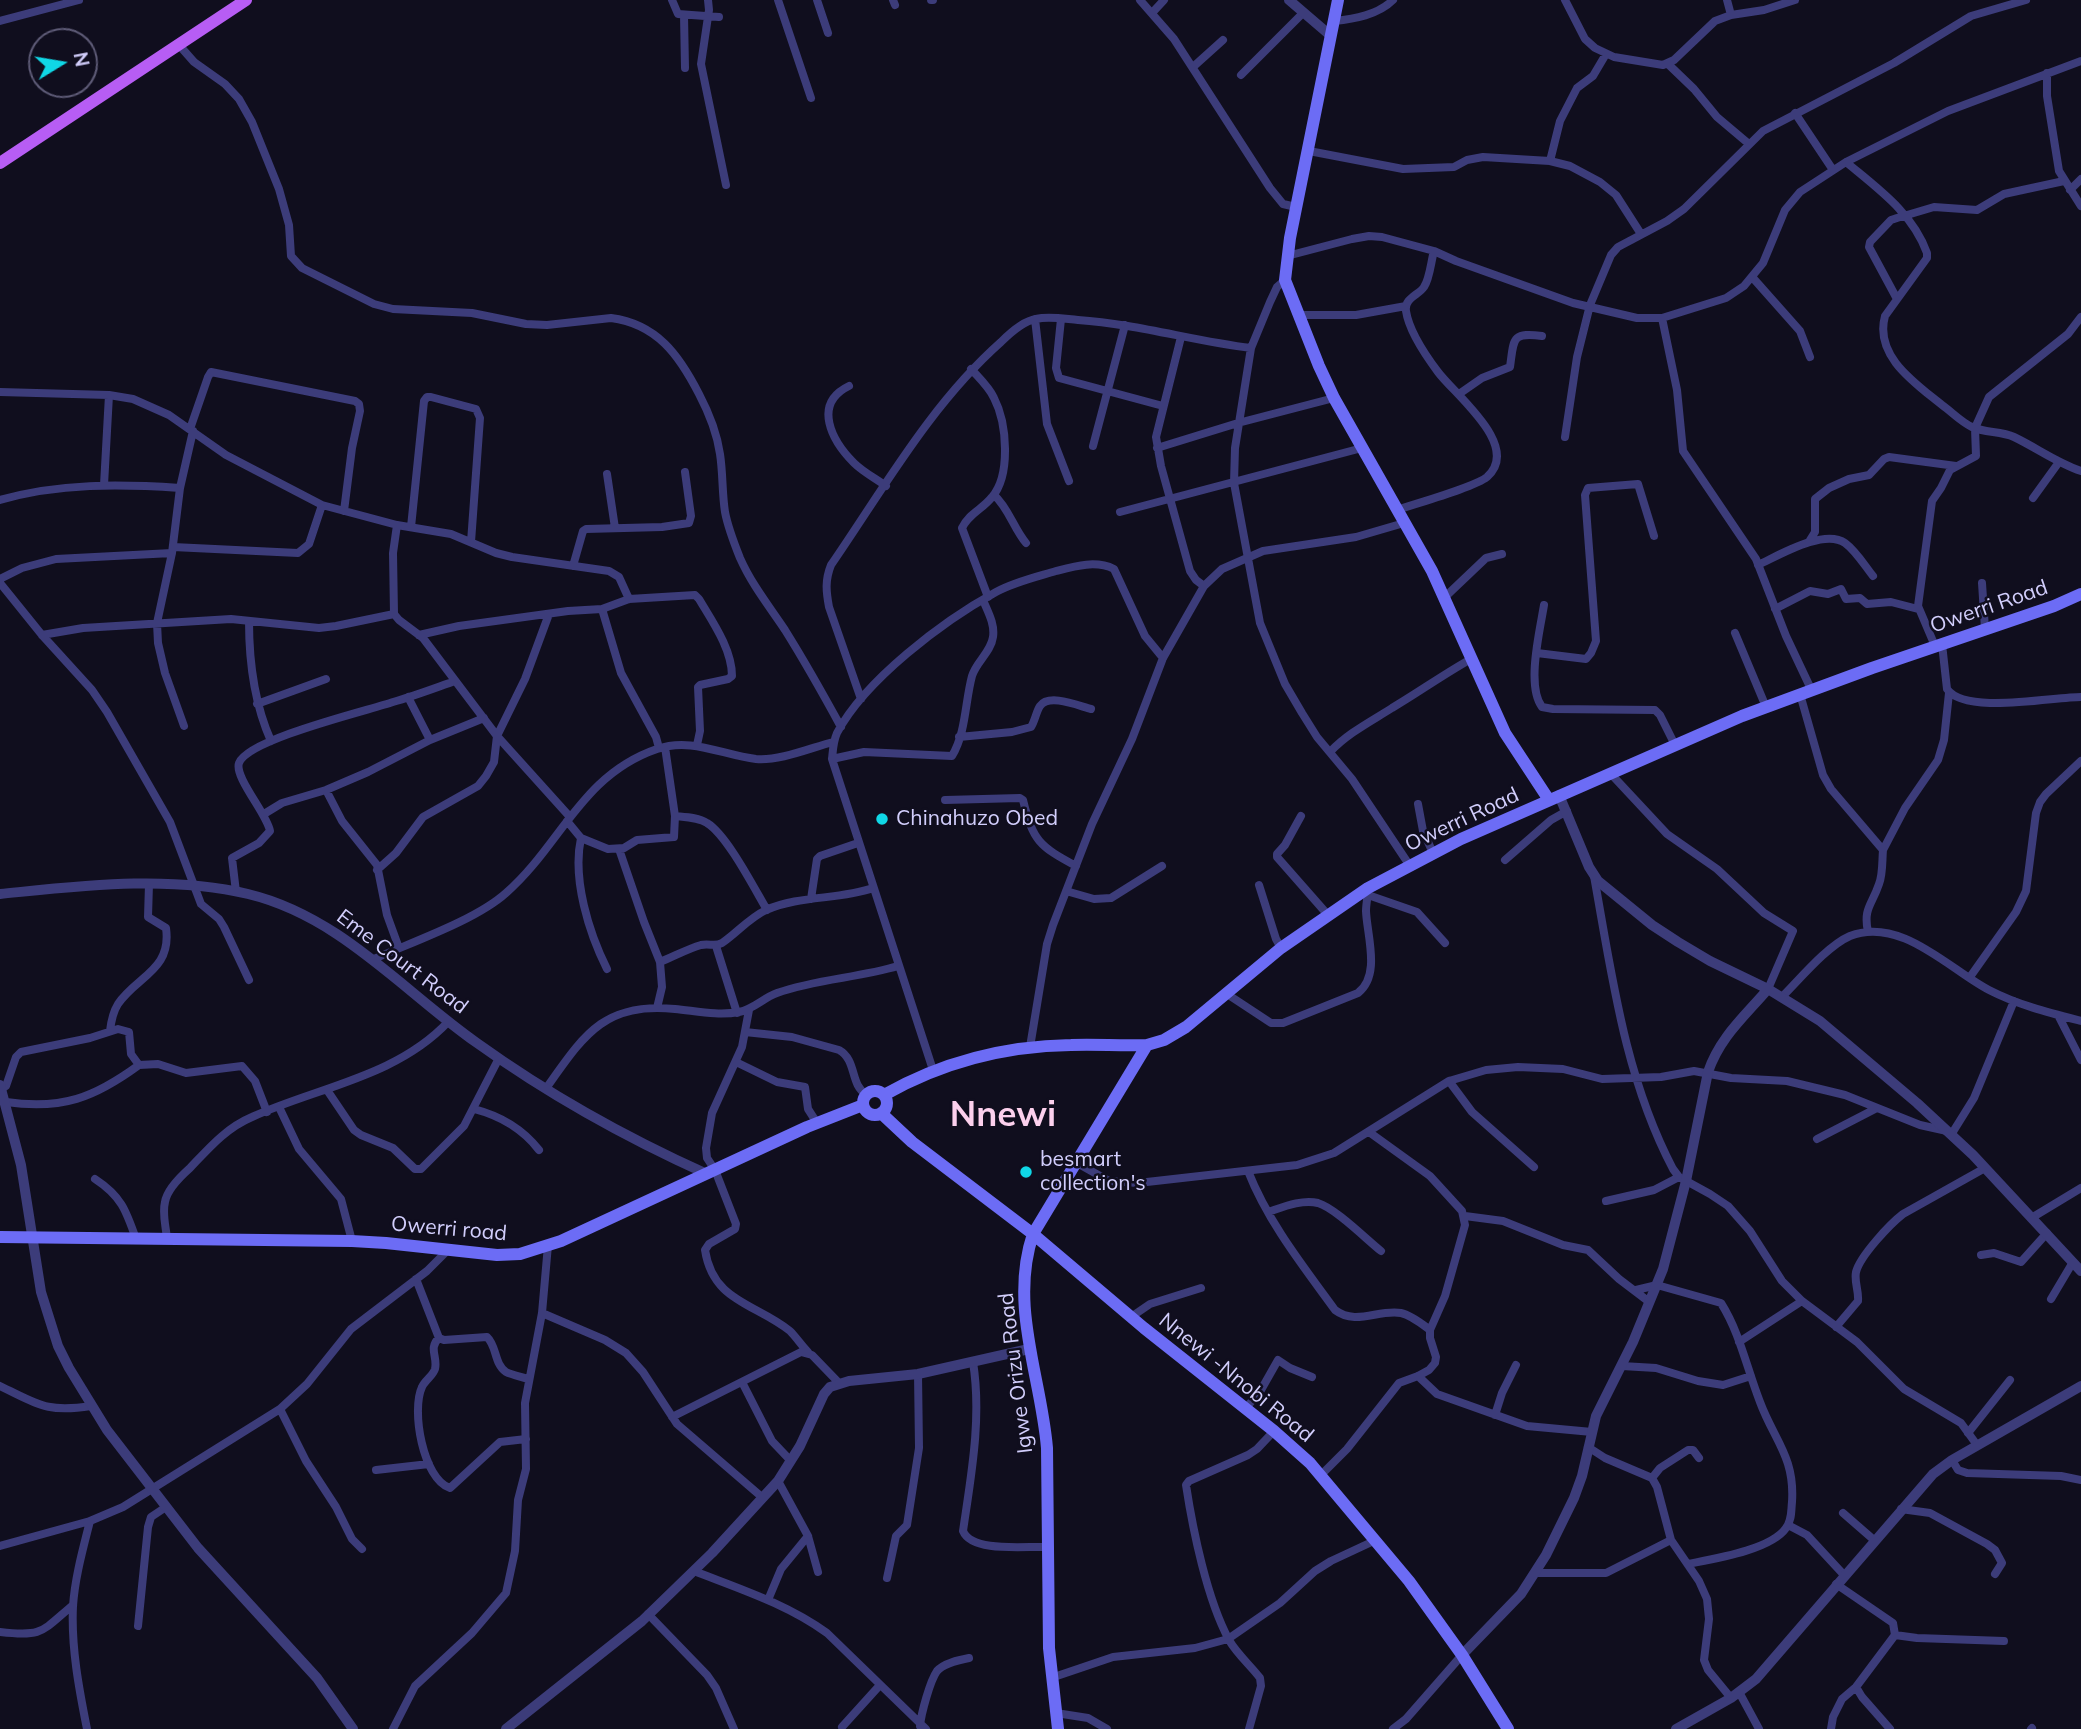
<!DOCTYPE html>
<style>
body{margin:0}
#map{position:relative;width:2081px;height:1729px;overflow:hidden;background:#100e1e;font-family:Mulish,sans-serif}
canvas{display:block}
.north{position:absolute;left:28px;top:28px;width:70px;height:70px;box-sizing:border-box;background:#100e1e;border:2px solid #5e5b77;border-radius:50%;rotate:79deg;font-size:19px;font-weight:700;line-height:28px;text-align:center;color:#d2cefc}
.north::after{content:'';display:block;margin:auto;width:24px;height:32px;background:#10d7e6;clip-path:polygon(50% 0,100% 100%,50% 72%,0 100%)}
</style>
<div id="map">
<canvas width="2081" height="1729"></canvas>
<div class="north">N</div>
</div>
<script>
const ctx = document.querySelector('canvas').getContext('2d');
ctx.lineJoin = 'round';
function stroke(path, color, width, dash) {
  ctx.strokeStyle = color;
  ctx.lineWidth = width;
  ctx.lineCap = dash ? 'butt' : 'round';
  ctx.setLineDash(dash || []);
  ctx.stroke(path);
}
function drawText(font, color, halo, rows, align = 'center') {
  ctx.font = font + ' Mulish,sans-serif';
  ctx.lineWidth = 5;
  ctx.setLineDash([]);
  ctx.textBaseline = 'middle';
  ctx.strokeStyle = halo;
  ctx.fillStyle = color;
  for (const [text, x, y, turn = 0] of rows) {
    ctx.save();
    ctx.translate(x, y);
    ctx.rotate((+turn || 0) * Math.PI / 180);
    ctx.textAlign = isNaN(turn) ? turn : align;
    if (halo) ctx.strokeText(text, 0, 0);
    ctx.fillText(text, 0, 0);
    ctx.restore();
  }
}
stroke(new Path2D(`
 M672,0L678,14L719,17
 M708,0L709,10L701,64L726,185
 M778,0L811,98
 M817,0L828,33
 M893,0L895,5
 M931,0H933
 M1140,0L1174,39L1270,188L1283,204L1296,207
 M1565,0L1585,39L1595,48L1614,57L1663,65L1674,60L1715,21L1731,15L1764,10L1795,0
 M1727,0L1731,15
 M1152,13L1164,0
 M684,15L685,68
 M0,21L79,0
 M1334,21C1354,19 1378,15 1393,0
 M179,45L194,62L225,84L239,99L252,122L279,189L289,225L291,256L302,268L374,304L393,309L472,313L526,324L547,325L611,318C657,324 679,355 699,394C709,413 717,433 720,454C723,473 722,493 725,512C728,528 734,543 740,558C752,585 769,606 785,630C805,662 823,694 841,727
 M1668,64L1694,89L1717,117L1749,144
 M1193,67L1223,40
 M2047,73V96L2059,171L2081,206
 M1241,75L1303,13
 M1795,113L1833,170
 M1309,151L1403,169L1454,167L1467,160L1483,157L1550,161L1570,166L1600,182L1616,195L1641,234
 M1550,161L1560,121L1577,88L1593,76L1606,54
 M1846,162C1877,188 1913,213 1927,253V258L1885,316C1874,356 1915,383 1942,405C1952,412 1961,422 1972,427C1985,433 2001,431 2014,437C2037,448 2057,463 2081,471
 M2070,190L2081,179
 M1287,256L1352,239L1369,236L1382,237L1434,251L1456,261L1573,303L1637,318H1662L1726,298L1744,286L1763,263L1785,210L1800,192L1846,162L1948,111L2081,61
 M1753,278L1800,331L1810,357
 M1285,280L1277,287L1270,302L1251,348L1235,448L1234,483L1260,623L1285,684L1302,713L1317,737L1352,779L1410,866
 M1897,299L1869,247L1870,242L1891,220L1897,218L1934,207L1977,210L2004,194L2064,181
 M1299,315H1356L1406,306
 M1662,318L1677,390L1683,451L1756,559L1786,636L1811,689
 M1035,319L1047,424L1069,481
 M1061,319L1056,368L1059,378L1163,406
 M1181,337L1156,437L1161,466L1190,571L1196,580L1204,586
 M971,369C979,378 989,387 994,398C1007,423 1011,475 992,497C983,509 969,513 962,528L988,597
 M849,386C812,404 832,441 854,463C863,472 875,478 886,486
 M0,392L109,395L133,399L169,415L226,455L322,505L397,525L451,534L496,553L512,557L609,571L619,577L629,599
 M1459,394L1482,378L1510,367C1514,339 1511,332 1542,336
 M190,429L208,377L211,372L355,401L359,404L360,411L352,448L344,511
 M1565,437L1577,357L1590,305L1611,255L1618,247L1667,221L1684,209L1763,131L1894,63L1971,16L2026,0
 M1093,446L1125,325
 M1157,448L1238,423L1334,398
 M607,474L615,528
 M104,485L109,395
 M994,495C1008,507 1014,529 1026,543
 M2033,498L2059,462
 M0,500C59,483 120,484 180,488
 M1397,510C1417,503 1475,487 1487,477C1522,446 1455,395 1438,372C1426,356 1409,331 1406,311C1404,298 1419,295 1424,287C1430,278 1431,261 1434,251
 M1120,512L1362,448
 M397,525L393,553L394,614L399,620L423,638L497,736L570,817
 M411,527L424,401L427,397H431L476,409L480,418L471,542
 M1810,540L1815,532V499L1829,488L1849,479L1869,475L1884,459L1889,457L1956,466
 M173,547L298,553L309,544L322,505
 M1758,565C1778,556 1824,528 1845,543C1856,551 1865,566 1873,576
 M573,566L583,531L586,529L662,527L689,523L691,516L685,472
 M0,579L22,568L56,559L172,553
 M0,583L42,635L92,690L107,712L170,822L201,904L219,919L224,927L249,980
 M1982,583L1985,629
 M1445,597L1486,558L1502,554
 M1544,605C1540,630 1526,686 1542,707L1553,709L1655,710L1660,715L1675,745
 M602,609L621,673L656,737L659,748
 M1775,609L1810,591L1828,594L1841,589L1846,599L1860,598L1867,604L1891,602L1918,609
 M249,621C249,662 254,703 271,741
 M1735,633L1766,707
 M42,635L83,628L231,619L319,628L336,626L394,614
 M419,635L459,626L568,611L602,609L629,599L695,595L699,599C712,621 732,649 732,676L728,679L700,685L698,687L700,731L697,745
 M1942,644L1947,689C1965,715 2052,697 2081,697
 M1935,646L1918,606L1932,501L1941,488L1950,470L1976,456L1975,428L1989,397L2068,334L2081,317
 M1537,653L1586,659L1591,653L1596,641L1585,495L1588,488L1638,484L1654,536
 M1800,694L1823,775L1831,789L1883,850C1882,861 1883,874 1879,884C1872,905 1863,908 1868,932
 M408,697L430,740
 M861,699L829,607C826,591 825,580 831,565C884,488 931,404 1001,342C1010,333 1023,321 1036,319C1049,316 1065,319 1078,320C1137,324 1193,341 1251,348
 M257,704L326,679
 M184,726L165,673L158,643L157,623L172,553L180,488L193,431
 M959,737L1012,732L1031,727C1035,721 1036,712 1040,706C1049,693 1079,706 1091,709
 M1330,752C1348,733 1370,722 1392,708C1419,692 1444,674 1471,659
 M832,759L864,752L952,756C966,733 965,702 972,676C976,662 991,652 993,637C995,624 988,612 983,600
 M1611,774L1667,834L1717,869L1764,913L1793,931L1768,989
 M326,790L342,821L377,865L387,915L399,948
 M945,800L1020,798L1023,800C1033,841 1039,846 1076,866
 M1418,804L1423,831L1433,853
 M264,814L282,803L326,790L368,772L430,740L484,718
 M675,816C686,817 698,817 707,823C727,835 754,888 767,910
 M1301,816L1285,845L1277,854V857L1328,915
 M567,821L581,838L608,849L624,848L637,840L674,837L675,816L665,747
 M581,838C572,879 589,933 607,969
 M619,849L644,922L660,962L662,987L657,1008
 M1883,850L1905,808L1938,760L1944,740L1949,693
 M1505,860L1551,820L1567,811
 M377,870L396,853L423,817L478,786L486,776L494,762L497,736L525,679L549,614
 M1594,876C1612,976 1625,1078 1673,1169L1679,1177L1710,1194L1728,1206L1750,1231L1782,1281L1802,1301L1857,1342L1904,1389L1961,1423L1977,1445
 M1259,885L1276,939L1281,948
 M1066,891L1094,899L1111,898L1162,866
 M236,892L232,858L259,843L270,831C267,814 234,777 239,763C248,739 366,711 393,702C414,696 435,688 455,681
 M1368,895L1417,912L1445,943
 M811,899L817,859L820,856L858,843
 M716,946L737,1013
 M374,959C412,942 476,920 506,893C561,845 581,775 657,749C691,737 722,755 756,759C780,761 810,748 833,742
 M660,962C673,957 687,949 701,945C709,943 715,947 722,943C737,933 749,918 766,910C800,895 839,900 873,888
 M1970,977L2016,912L2026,891L2036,813L2040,802L2046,794L2081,761
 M1227,994L1271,1023H1283L1358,993C1381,975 1367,936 1366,911C1366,904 1368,896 1368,888
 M1782,997C1800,979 1827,946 1850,936C1901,916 1950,970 1989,990C2018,1005 2050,1013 2081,1021
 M749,1010L742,1047L712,1113L706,1148L707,1158L715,1170L736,1224L735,1229L709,1244L705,1250C713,1302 755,1303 790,1331C796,1337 802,1346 808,1352
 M2058,1015L2081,1060
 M110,1031C111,1022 113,1012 118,1004C137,976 172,970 166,928L148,917L149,884
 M745,1032L792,1037L839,1050C857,1060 850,1085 866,1094
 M1030,1047L1047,944L1053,925L1092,824L1132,739L1163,658L1204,586L1222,569L1263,551L1356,537L1404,523
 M736,1062L777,1082L805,1087L808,1109L817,1123
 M933,1070L832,759C833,750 833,742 837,733C865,680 943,621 996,592C1014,582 1036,577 1056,571C1075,566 1096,560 1114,569L1145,636L1163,658
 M1449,1081L1472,1112L1534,1167
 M547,1087C584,1035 604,1002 675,1009C696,1011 718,1016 739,1012C754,1009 763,998 777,993C816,979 858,978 898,966
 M0,1090L6,1086L16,1057L21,1052L90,1038L118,1029L129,1032L131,1054L139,1065
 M327,1090L354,1130L361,1135L393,1148L415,1169H421L464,1126L499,1058
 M6,1102C62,1110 94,1098 139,1065L158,1064L186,1073L242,1066L255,1081L267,1112
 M279,1107L299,1149L341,1199L352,1241
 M474,1109C501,1116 522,1128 539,1150
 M1951,1135L1974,1098L2014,1001
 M1817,1139L1877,1108
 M1077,1163L1109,1181L1138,1183L1297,1165L1334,1153L1449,1081L1486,1070L1518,1067L1563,1069L1602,1079L1661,1077L1694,1071L1731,1078L1787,1081L1845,1095L1920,1125L1947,1131
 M1248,1171C1268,1222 1303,1266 1335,1310C1356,1326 1378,1309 1401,1313C1411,1315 1422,1324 1430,1330
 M95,1179C121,1196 126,1210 136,1239
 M1606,1201L1654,1190L1679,1177
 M1268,1212C1283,1207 1302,1199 1318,1203C1335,1208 1366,1239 1381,1251
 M1465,1216L1503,1221L1563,1245L1588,1250L1619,1279L1648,1301
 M2033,1217L2081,1188
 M167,1239C166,1227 162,1214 165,1202C167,1189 181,1176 190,1168C209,1148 226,1128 252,1117C318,1087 396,1077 448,1022
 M1981,1255L1994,1253L2021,1262L2047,1233
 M416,1279L439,1338L444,1340L487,1337C497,1346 494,1364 506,1372C512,1375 522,1377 528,1379
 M1636,1290L1657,1285L1721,1303C1740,1333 1747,1369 1760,1402C1774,1440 1795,1457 1792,1502C1791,1511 1792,1520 1786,1528C1771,1550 1713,1559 1688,1564
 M2051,1299L2073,1262
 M542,1313L605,1340L626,1353L643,1372L677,1424L763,1498
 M1131,1317L1150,1304L1201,1288
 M1836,1327L1858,1301C1859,1291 1854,1282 1856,1272C1860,1256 1890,1224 1903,1214L1985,1168
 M439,1338C428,1348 438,1357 435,1369C433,1376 425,1380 422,1387C411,1410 423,1479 450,1488L500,1442L526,1439
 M1739,1342L1802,1301
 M973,1362C982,1418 971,1476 963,1531C972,1553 1026,1546 1046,1547
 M1622,1366L1656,1368L1698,1381L1723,1385L1751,1376
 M1418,1376L1437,1394L1527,1426L1592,1432
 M742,1382L772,1441L790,1460
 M0,1386C38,1404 46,1413 91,1406
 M1246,1408L1261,1390L1278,1360L1290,1368L1312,1377
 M280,1409L306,1461L336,1507L352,1539L362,1549
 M1495,1415L1502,1393L1516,1365
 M672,1417L801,1352L812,1355L839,1383
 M1968,1433L2010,1380
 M1588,1447L1605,1458L1652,1478L1657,1487L1671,1540L1699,1581L1707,1599L1709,1619L1704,1660L1708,1670L1731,1698
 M1952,1460L1958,1470L1967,1473L2061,1476L2081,1480
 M376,1470L429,1464
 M1321,1475L1347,1449L1399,1383L1418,1376L1429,1370L1435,1363L1436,1357L1430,1338V1330L1445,1296L1465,1225L1462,1211L1430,1176L1369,1132
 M1652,1478L1660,1468L1688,1450H1693L1699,1458
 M778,1481L808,1536L818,1572
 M1901,1509L1930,1513L1987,1544L1995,1550L2002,1563L1995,1574
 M1843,1513L1874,1540
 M1788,1525L1807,1535L1844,1575
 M0,1546L90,1521L123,1507L280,1409L307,1384L351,1329L427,1271L448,1250
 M694,1571C740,1589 787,1604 827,1633L926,1729
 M1535,1573H1606L1671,1540
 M887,1578L896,1536L907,1525L919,1448L918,1374
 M768,1600L781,1569L808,1536
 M648,1614L707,1675L716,1688L734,1729
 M138,1626L148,1527L151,1517L166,1507
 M0,1632C43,1637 41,1632 73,1605
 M1895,1635L1917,1638L2004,1641
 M1051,1678L1113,1657L1195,1648L1228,1639L1280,1603L1315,1571L1331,1561L1376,1540
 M1856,1687L1862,1697L1890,1729
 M1739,1692L1759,1729
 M1056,1713L1088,1718L1107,1729
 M920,1726C921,1714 930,1681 937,1671C944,1663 959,1660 969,1658
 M842,1727L880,1685
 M87,1729C79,1689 71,1647 73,1606C75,1577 83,1549 90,1521
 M393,1729L415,1686L472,1633L506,1593L515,1551L518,1500L526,1469L525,1403L542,1313L548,1245
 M1249,1729L1261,1686L1260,1678C1251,1666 1237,1654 1229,1640C1207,1599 1193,1531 1186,1485L1189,1481L1248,1455L1257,1449L1274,1431
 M1393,1729L1406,1719L1462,1655
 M1831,1729L1833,1717L1842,1699L1856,1687L1895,1635L1893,1623L1836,1584
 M2031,1729L2032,1728`), '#3c3c7a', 8);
stroke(new Path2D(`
 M1289,0L1331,36
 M1559,795L1589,867L1598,881L1652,925L1678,942L1710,961L1768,989L1820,1021L1917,1103L1973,1155L2081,1271
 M0,894C81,886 168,875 248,894C340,916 403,991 477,1043C548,1094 627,1138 707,1174
 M0,1085L21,1165L41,1292L58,1346L69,1368L107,1430L198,1548L317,1678L353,1729
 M1462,1655L1521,1594L1546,1555L1574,1498L1582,1476L1596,1416L1633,1342L1663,1269L1686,1181L1708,1072C1720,1037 1744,1017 1768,989
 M506,1729L642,1621L712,1553L778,1481L800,1446L824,1394L830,1387L849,1381L918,1374L1029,1349
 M1676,1729L1731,1698L1756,1679L1933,1474L1952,1460L2081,1386`), '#3c3c7a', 10);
stroke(new Path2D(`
 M1338,0L1290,238L1285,280L1319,366L1334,398L1432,571L1505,733L1549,800
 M863 1103a12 12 0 1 1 24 0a12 12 0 1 1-24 0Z
 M884,1095C942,1062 1004,1046 1071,1045C1096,1044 1121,1046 1147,1045L1164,1040L1186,1027L1281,948L1368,888L1461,839L1742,716L1872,668L2054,606L2081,594
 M881,1113L912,1142L1033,1234L1144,1328L1274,1431L1310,1463L1409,1581L1462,1655L1508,1729
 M0,1237L352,1241L386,1243L497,1255L520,1254L561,1241L807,1127L863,1105
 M1058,1729L1049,1648L1047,1448C1041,1376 1009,1306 1033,1234L1147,1045`), '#6c6cf5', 12);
stroke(new Path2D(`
 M0,163L246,0`), '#b75df4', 12);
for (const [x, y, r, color] of [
 [882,819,7,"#10d7e6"],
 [1026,1172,7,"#10d7e6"]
]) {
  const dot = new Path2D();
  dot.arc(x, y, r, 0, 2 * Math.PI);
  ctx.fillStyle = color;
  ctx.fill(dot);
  stroke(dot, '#100e1e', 2.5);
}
drawText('21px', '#d2cefc', '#100e1e', [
 ["Owerri Road",1989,607,-19],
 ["Owerri Road",1462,820,-25],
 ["Eme Court Road",402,962,37],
 ["Owerri road",449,1229,5],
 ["Igwe Orizu Road",1016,1373,-97],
 ["Nnewi -Nnobi Road",1236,1378,39]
]);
drawText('21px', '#d2cefc', '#100e1e', [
 ["Chinahuzo Obed",896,819],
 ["besmart",1040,1160],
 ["collection's",1040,1184]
], 'left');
drawText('bold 35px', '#fcd0ed', '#100e1e', [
 ["Nnewi",1003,1115]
]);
</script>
